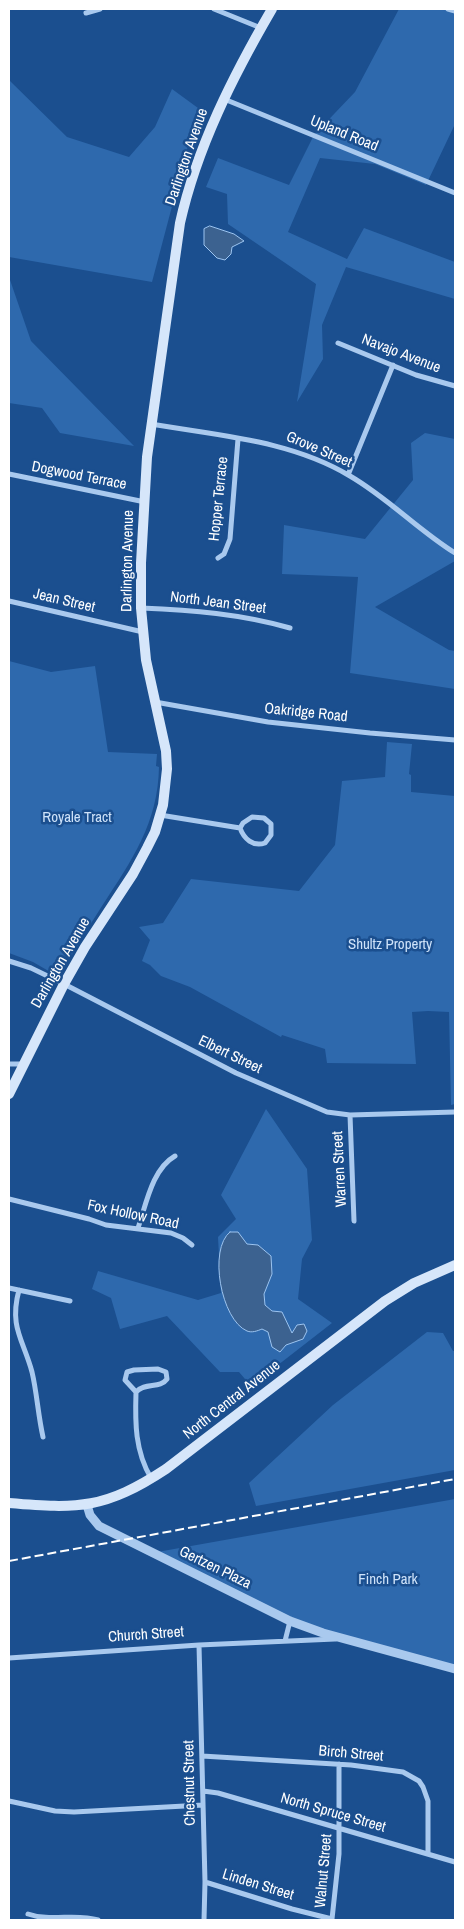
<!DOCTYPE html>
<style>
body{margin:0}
#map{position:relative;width:464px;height:1929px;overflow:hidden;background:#1b4f8f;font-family:"Archivo Narrow",sans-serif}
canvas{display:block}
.frame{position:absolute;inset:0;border:10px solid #fff;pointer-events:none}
</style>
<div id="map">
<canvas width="464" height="1929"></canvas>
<div class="frame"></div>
</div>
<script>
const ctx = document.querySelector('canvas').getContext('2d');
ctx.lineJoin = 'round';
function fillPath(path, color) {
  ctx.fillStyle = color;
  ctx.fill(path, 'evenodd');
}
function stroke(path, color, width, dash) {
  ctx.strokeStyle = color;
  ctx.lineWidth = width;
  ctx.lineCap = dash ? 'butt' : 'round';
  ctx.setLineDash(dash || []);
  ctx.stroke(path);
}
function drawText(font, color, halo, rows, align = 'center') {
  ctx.font = font + ' "Archivo Narrow",sans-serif';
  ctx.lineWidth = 5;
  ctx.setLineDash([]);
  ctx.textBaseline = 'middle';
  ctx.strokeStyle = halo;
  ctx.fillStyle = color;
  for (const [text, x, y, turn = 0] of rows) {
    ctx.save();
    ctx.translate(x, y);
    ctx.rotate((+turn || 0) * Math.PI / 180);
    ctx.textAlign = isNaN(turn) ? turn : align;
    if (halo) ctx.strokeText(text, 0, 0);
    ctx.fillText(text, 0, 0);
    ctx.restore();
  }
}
fillPath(new Path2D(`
 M399,9H455V124L426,185L375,164L320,158L288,232L347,259L364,228L455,262V299L346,267L322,325L323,359L297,402L316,284L228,224L227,194L206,187L218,158L289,185L314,135L355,92Z
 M9,78V80L67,137L129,157L155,127L172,89L198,108L152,282L9,257Z
 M9,277L31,341L134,446L60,433L42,408L9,403Z
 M425,433L455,439V561L375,607L449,650L455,651V689L350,673L358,577L282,574L284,525L365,539L413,480L411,443Z
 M9,661L51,672L95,666L108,752L157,754L156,766L159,767C158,823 132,860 102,906C87,929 73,953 59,977L33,962L9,953Z
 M387,742L412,744L409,774L411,775V792L455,796V1104L451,1105L449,1012L428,1011L412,1012L416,1064L327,1063L325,1049L282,1035L281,1037L190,987L161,976L150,965L142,961L150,940L139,927L163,923L191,879L299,891L335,845L342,781L385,777Z
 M266,1109L307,1169L312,1240L302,1259L298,1299L332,1323L251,1386L239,1372H220L167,1316L120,1329L111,1298L92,1289L98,1271L198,1300L221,1293L218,1237L236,1219L221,1195Z
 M427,1332L443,1333L453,1351H455V1470L256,1506L249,1483L333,1405Z
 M455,1499V1669L287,1621L146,1554Z`), '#2e69ad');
const water = new Path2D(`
 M210,226L234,234L244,241L232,247L231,254L225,260L217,258L204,245V229Z
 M230,1232H238L247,1244L258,1245L271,1256L272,1274L264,1294L265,1305L272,1311L282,1312L292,1333L297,1325L304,1324L307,1331L303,1339L286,1345L280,1352L272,1347L268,1332L262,1329C257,1331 252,1333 247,1331C221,1320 208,1249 230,1232Z`);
fillPath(water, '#3c6290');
stroke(water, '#9cc4f0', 1);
stroke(new Path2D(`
 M214,9L261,28
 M448,9L455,11
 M86,13L100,9
 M224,99L455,193
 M338,343L416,375L455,386
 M151,424C219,436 290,440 350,476C388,498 418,530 455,553
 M9,474L145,502
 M348,475L393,365
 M218,558L224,554L230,539L238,439
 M9,601L143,632
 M141,608C192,610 241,614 290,628
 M155,702L268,722L370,733L455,740
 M160,815L240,828
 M252,817L264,818L271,824V835L265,843C253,847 244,839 240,828L243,823Z
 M9,961L31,968L64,984L236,1073L327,1112L350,1115L455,1112
 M9,1064H22
 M350,1115L354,1221
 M9,1199L89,1219L106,1225L171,1233L183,1238L192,1245
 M138,1228C146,1205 152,1169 175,1156
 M9,1288L70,1301
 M19,1290C9,1327 23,1339 32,1372C37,1393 38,1415 43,1437
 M158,1369L166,1372L167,1379C160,1389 145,1382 136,1392L125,1380L127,1372L134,1370Z
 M136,1392C135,1423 135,1451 151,1478
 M285,1641L290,1621
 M199,1645L205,1882L204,1920
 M9,1658L199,1645L335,1639
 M202,1756L351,1765L403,1772L419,1781L423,1787L428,1801V1854
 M203,1791L218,1793L455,1862
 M9,1801L55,1811L74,1812L203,1805
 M205,1882L292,1909L332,1919L339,1854V1764
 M28,1914C50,1922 76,1913 98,1920`), '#a9c9ee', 5);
stroke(new Path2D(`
 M87,1505L90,1515L99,1526L290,1621L323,1633L455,1669`), '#a9c9ee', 9);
stroke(new Path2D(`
 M9,1094L64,984L85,947L133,874L147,848L155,832L163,805L167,769L166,751L146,660L141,608V563L147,457L180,223C197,147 233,76 272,9
 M9,1503C79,1509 105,1509 166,1469L385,1301L414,1283L455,1265`), '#d6e6fa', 10);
stroke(new Path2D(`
 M9,1561L455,1479`), '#fff', 2, [9, 4]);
drawText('15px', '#fff', '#1b4f8f', [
 ["Upland Road",344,134,22],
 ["Darlington Avenue",187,157,-71],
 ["Navajo Avenue",401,354,21],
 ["Grove Street",319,450,23],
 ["Dogwood Terrace",79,476,11],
 ["Hopper Terrace",219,499,-84],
 ["Darlington Avenue",128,561,-89],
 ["Jean Street",64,601,13],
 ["North Jean Street",218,603,7],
 ["Oakridge Road",306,713,6],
 ["Darlington Avenue",61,963,-60],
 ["Elbert Street",230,1055,26],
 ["Warren Street",340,1169,-93],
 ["Fox Hollow Road",133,1215,12],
 ["North Central Avenue",232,1400,-38],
 ["Gertzen Plaza",215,1568,26],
 ["Church Street",146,1635,-4],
 ["Birch Street",351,1754,5],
 ["Chestnut Street",190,1783,-91],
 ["North Spruce Street",333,1813,16],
 ["Walnut Street",324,1871,-85],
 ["Linden Street",258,1885,17]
]);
drawText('15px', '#cfe3fa', '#1b4f8f', [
 ["Royale Tract",77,818],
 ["Shultz Property",390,945],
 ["Finch Park",388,1580]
]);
</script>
